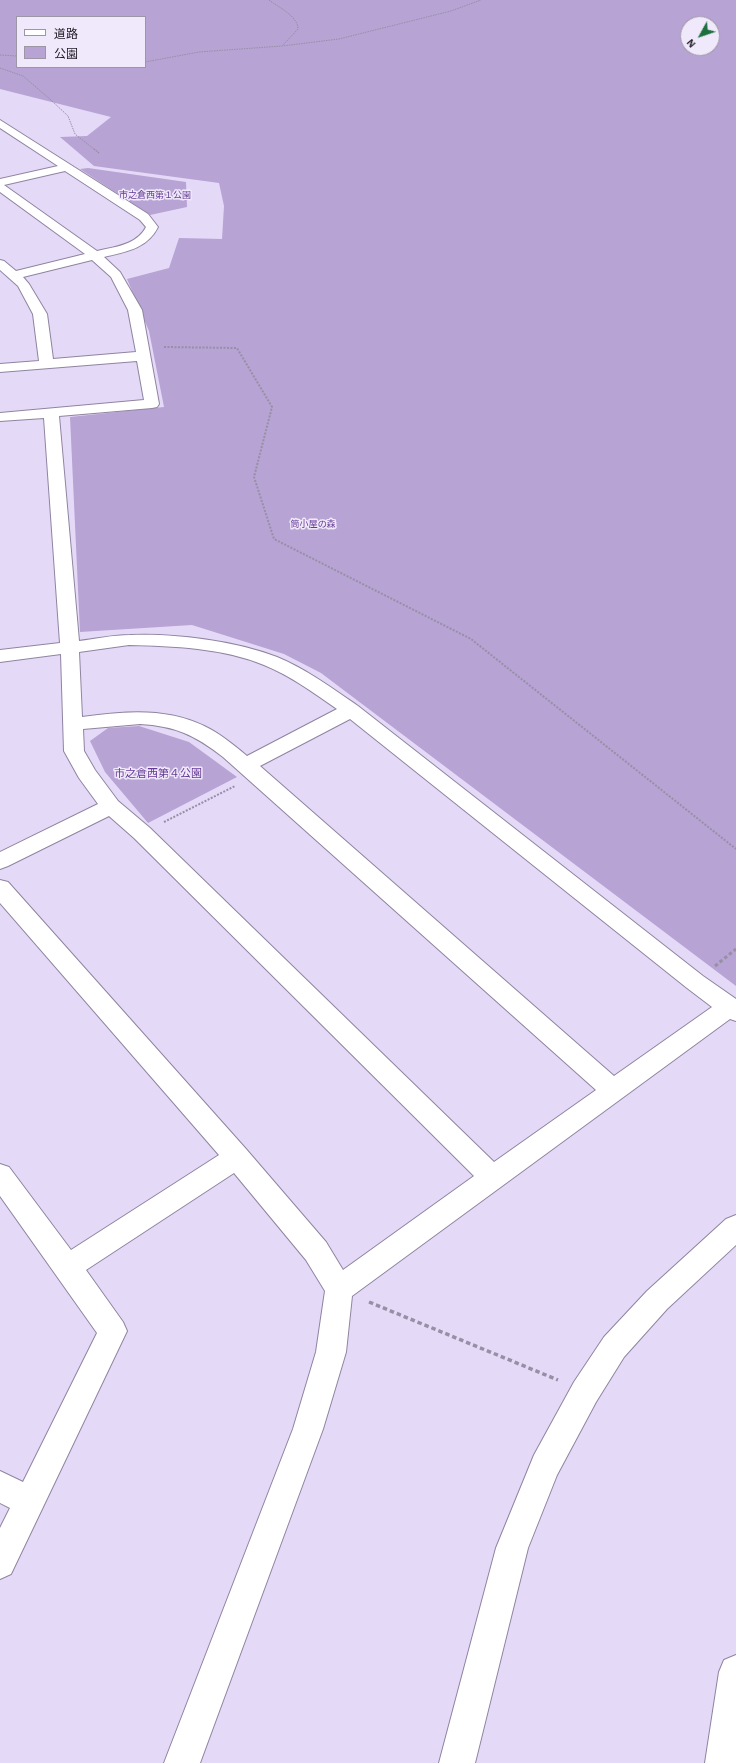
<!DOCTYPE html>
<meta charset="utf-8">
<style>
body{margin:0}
#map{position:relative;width:736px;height:1763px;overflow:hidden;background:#e5d9f8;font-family:"Alegreya Sans","Noto Sans JP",sans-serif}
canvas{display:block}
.legend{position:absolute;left:16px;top:16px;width:130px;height:52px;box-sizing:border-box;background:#f0e9fb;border:1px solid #9c96a5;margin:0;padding:5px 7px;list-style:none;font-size:12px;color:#1e1a24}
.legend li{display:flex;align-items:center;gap:8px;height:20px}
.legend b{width:20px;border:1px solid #9c96a5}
.north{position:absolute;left:680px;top:16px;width:40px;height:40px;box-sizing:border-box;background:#f0e9fb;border:1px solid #9c96a5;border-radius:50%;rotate:230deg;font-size:11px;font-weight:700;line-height:16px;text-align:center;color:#1e1a24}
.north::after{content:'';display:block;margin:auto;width:14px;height:18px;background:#1d6f3f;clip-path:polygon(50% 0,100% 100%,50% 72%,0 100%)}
</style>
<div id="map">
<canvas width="736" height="1763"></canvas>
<ul class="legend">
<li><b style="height:5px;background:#fff"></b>道路</li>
<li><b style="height:11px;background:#b7a3d4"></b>公園</li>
</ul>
<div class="north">N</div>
</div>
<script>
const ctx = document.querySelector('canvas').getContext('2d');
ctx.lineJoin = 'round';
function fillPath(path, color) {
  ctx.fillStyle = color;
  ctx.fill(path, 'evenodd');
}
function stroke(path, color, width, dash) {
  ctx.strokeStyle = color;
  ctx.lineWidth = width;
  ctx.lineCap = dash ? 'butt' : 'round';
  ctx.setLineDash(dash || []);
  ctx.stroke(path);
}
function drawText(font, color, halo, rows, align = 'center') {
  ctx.font = font + ' "Alegreya Sans","Noto Sans JP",sans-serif';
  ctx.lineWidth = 3;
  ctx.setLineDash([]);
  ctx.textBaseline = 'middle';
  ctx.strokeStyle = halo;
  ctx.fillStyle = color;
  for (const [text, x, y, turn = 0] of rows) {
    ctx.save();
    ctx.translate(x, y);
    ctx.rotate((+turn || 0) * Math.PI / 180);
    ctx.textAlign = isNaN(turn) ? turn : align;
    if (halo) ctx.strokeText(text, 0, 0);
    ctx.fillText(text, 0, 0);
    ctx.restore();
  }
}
fillPath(new Path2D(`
 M0,0H736V986L321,673L284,654L192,625L80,632L70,417L164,407L149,331L127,279L169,268L179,238L222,239L224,206L219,183L94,166L60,137L87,136L111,117L0,89ZM17,17H145V67H17ZM688,24H712V48H688Z
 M88,168L186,182L187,207L150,215L80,169Z
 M139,726L189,742L237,777L148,823L105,772L90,741L108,728Z`), '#b7a3d4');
const minor = new Path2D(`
 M0,120L148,214L158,227C147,249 125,252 104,257L120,272L142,310L159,404L157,407L152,408L59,416L79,641C95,639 113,635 130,635C174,633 236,641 277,657C306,669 332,688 358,706L703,976L736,999V1021L730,1019L352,1296L346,1352L323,1429L200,1763H164L293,1429L316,1352L325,1291L306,1260L234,1173L86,1270L123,1322L127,1331L11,1574L0,1579V1528L10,1508L0,1503V1471L23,1482L97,1333L0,1196V1164L9,1167L71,1250L219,1155L0,903V880L8,882L246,1149L326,1242L343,1270L474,1176L134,838L109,816L8,866L0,869V852L98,804L79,778L64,751L61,654L0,662V650L60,643L44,418L0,421V413L144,400L137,361L0,372V364L39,361L33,314L18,286L0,270V260L4,261L16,271L85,254L0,192V179L58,166L0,128ZM65,171L140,220L146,227C137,245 114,247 97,251L4,185ZM92,260L111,277L128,310L136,352L53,359L47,314L29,284L23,277ZM129,645C173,646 223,648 264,665C291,676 314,693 337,709L247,756C235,746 223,736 210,729C170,707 125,711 82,717L79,652ZM350,719L687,988L712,1007L614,1076L260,766ZM140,724C175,726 195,735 223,757L596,1090L494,1162L150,828L118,801L95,770L84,751L83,729Z
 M736,1215V1245L667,1309L624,1357L596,1402L557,1475L528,1548L475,1763H439L496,1548L534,1455L574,1382L604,1337L647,1291L726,1219Z
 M736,1655V1763H705L719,1672L724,1660Z`);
stroke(minor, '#8f84a0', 2);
stroke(new Path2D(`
 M269,0C278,7 298,16 298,29L283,45
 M0,55L17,56
 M145,62L199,52L282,46L339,39L451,11L481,0
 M0,68L23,76L51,100L68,116L75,134L95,150`), '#988fa6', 1, [1.5, 1]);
stroke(new Path2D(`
 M94,149L99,153`), '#988fa6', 1.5, [1.5, 1]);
stroke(new Path2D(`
 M164,347L237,348L272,407L254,477L274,539L471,639L736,849
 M164,822L235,786`), '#988fa6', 2, [2, 1.5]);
stroke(new Path2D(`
 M715,966L736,949`), '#988fa6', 3, [3.5, 2.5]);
stroke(new Path2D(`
 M369,1302L558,1380`), '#988fa6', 3.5, [4.5, 3]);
fillPath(minor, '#fff');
drawText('9px', '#643a92', '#f0e9fb', [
 ["市之倉西第１公園",155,195],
 ["筒小屋の森",313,524]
]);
drawText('11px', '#643a92', '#f0e9fb', [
 ["市之倉西第４公園",158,774]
]);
</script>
